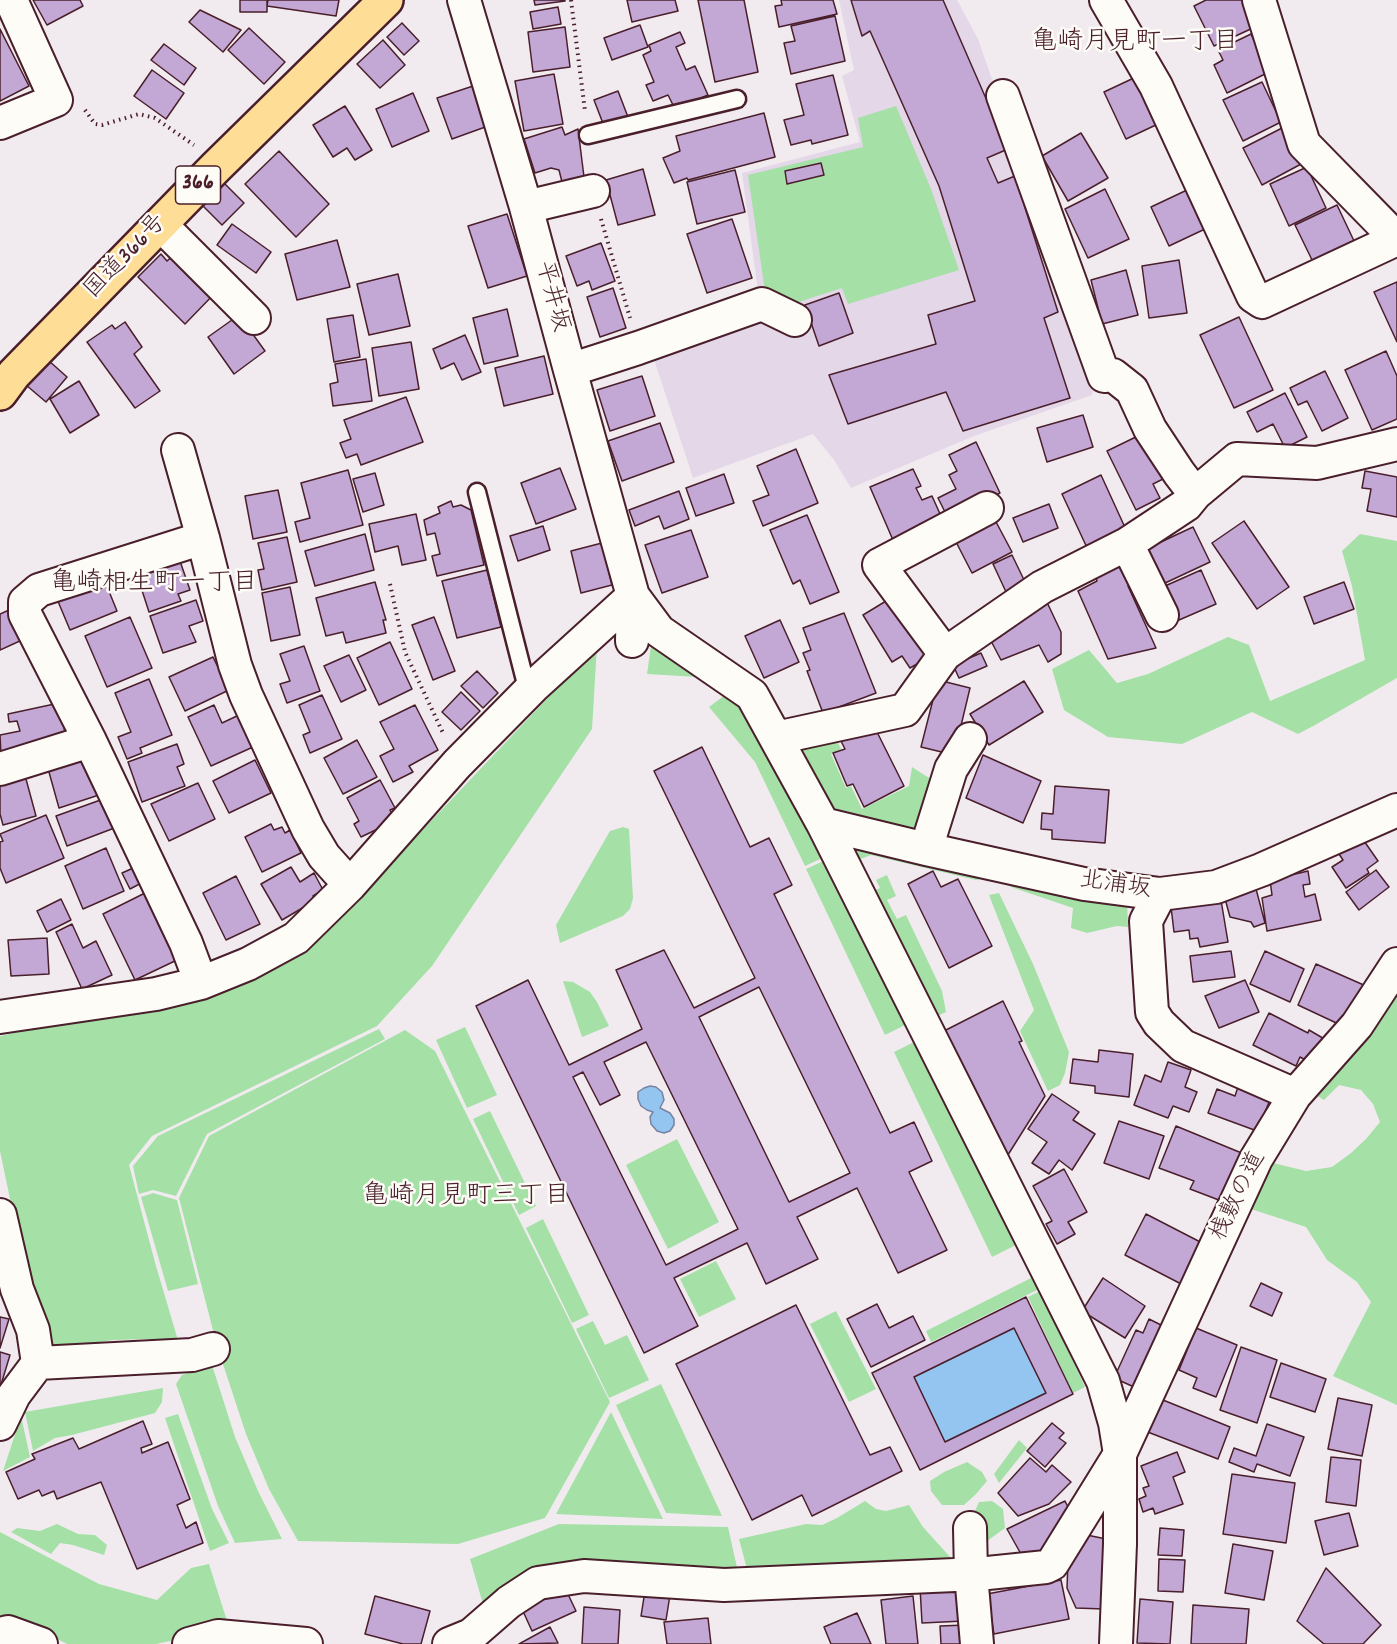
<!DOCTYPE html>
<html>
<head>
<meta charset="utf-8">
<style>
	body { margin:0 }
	canvas { display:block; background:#f1ebf0 }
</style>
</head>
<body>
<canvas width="1397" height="1644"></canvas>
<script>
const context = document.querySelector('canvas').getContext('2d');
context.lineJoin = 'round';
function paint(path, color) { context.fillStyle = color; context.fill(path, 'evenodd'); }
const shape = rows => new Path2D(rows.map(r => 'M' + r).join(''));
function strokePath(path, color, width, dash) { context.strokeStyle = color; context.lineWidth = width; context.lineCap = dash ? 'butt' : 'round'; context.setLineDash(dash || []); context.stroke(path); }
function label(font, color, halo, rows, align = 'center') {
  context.font = font + ' Dekko,"Klee One",sans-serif'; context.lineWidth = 5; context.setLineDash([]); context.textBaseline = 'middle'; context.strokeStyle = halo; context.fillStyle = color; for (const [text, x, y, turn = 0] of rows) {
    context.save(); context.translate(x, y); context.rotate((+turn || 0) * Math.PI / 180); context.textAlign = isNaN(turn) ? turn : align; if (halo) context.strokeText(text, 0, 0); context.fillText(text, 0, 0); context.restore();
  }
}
paint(shape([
	[839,0,957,0,978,39,1015,145,1095,380,1092,395,974,436,851,488,834,460,813,434,693,478,645,332,758,291,742,173,860,142,842,76,854,70]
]), '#e3d7e8');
paint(shape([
	[896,106,931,189,959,270,848,304,842,288,786,306,766,298,748,175,863,147,858,118],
	[1360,534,1397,541,1397,678,1315,725,1298,734,1252,712,1182,744,1108,737,1064,710,1052,669,1089,650,1117,683,1148,674,1228,637,1249,645,1270,701,1365,660,1352,586,1342,551],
	[652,639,698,677,647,674],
	[597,646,592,729,432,966,377,1026,152,1136,129,1165,156,1266,180,1347,148,1339,113,1340,53,1350,32,1304,0,1151,0,1036,217,990,293,955,323,935],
	[729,692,779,750,829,855,805,866,755,762,709,707],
	[833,733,841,749,831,754,846,788,851,786,862,809,909,786,912,767,937,783,923,837,832,812,803,750,807,738],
	[623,827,629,829,633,898,630,909,623,916,560,943,556,925,610,831],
	[846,839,986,878,976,880,871,855,855,861],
	[830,858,909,1023,885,1035,806,869],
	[1004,873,1127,900,1128,927,1117,926,1087,933,1071,928,1073,908,1011,887],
	[887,875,896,896,887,900,897,919,906,915,942,991,946,1012,933,1018,873,891,880,888,876,880],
	[999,893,1033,964,1069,1052,1065,1073,1060,1085,1048,1091,1020,1031,1034,1010,989,895],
	[563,981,573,982,590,992,597,1002,609,1026,582,1037],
	[1397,991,1397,1405,1333,1376,1371,1302,1357,1282,1327,1260,1306,1227,1251,1209,1269,1162,1306,1171,1332,1167,1351,1153,1366,1139,1380,1122,1373,1104,1361,1090,1339,1085,1324,1100,1316,1095,1344,1064,1376,1024],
	[465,1027,497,1095,467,1108,436,1040],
	[379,1029,385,1039,207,1134,176,1196,153,1190,139,1194,133,1166,158,1136],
	[405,1030,435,1051,610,1402,545,1518,458,1544,298,1541,269,1489,246,1434,217,1346,179,1198,209,1136],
	[922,1038,1020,1243,992,1257,894,1052],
	[490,1111,536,1206,519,1215,473,1119],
	[677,1139,719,1222,668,1249,626,1165],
	[153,1193,177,1200,198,1284,168,1291,141,1197],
	[543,1219,589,1315,572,1323,526,1228],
	[716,1261,736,1299,699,1317,680,1279],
	[1033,1277,1039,1289,931,1342,926,1331],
	[1040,1291,1085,1387,1073,1393,1028,1297],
	[836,1311,876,1389,849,1402,810,1324],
	[593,1321,605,1345,627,1335,649,1380,609,1398,576,1329],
	[212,1365,235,1437,258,1491,282,1539,235,1543,218,1506,176,1384,182,1375],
	[661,1384,722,1516,666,1513,616,1405],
	[163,1388,162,1402,155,1413,72,1435,55,1438,33,1451,25,1412],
	[611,1412,663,1519,556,1514],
	[178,1414,212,1509,229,1543,210,1551,165,1418],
	[21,1416,30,1457,3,1471],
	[1019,1440,1027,1448,999,1483,994,1474],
	[967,1462,982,1472,987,1481,976,1494,964,1505,942,1505,931,1491,930,1481,944,1472],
	[865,1501,876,1509,886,1511,909,1505,923,1527,959,1567,748,1573,739,1539,806,1524,822,1525,837,1518],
	[992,1501,1003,1509,1005,1528,983,1544,974,1513,979,1502],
	[57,1524,78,1534,95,1535,107,1545,104,1555,73,1545,60,1543,51,1554,11,1532,17,1528,40,1531],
	[559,1524,728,1527,738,1572,483,1604,470,1559],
	[0,1532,99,1584,157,1600,191,1568,209,1564,227,1621,175,1640,156,1644,67,1644,32,1626,3,1622,0,1615]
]), '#a5e0a7');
const water = shape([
	[650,1086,656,1087,662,1092,664,1100,660,1108,670,1113,674,1119,674,1125,670,1131,664,1133,657,1131,651,1124,650,1117,653,1112,647,1110,641,1106,638,1099,638,1092,644,1088,650,1086],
	[1014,1328,1046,1393,945,1442,914,1377,1014,1328]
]);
paint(water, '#94c5f0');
strokePath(water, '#7683a1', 1.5);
const building = shape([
	[33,0,80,0,83,6,47,25,33,0],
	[240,0,267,0,267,12,240,12,240,0],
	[268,0,339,0,336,16,267,6,268,0],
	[534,0,565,0,565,1,535,5,534,0],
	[627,0,675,0,678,11,632,22,627,0],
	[698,0,744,0,758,72,715,82,698,0],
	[781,0,833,0,837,14,779,27,775,6,782,5,781,0],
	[851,0,943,0,1008,149,987,158,998,183,1015,176,1058,312,1044,318,1070,398,963,431,946,392,848,424,829,375,936,344,928,315,975,301,939,186,870,31,862,36,851,0],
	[1206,0,1243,0,1255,27,1214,46,1194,6,1206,0],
	[558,7,561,24,533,29,530,12,558,7],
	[200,10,241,30,223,52,189,22,200,10],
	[835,16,845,61,791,74,784,43,795,41,791,26,835,16],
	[402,23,419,41,404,55,387,37,402,23],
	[640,25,648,47,612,60,604,38,640,25],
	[565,27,570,67,533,72,528,32,565,27],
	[249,28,285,62,264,84,228,50,249,28],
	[0,29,29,86,0,101,0,29],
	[680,32,685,43,676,47,686,70,695,66,708,95,675,109,668,95,653,101,646,85,654,82,643,55,651,51,649,45,680,32],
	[1251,34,1269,72,1227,93,1214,65,1223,60,1218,50,1251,34],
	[383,40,405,65,380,88,357,64,383,40],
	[164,44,196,68,184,85,151,60,164,44],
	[152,70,184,93,166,119,134,96,152,70],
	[554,74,563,124,524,131,515,81,554,74],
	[833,75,848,135,812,144,811,140,791,145,784,120,804,115,796,84,833,75],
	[1136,77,1158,124,1126,139,1104,92,1136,77],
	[1262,82,1281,122,1243,141,1223,100,1262,82],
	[473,86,488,126,452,139,437,98,473,86],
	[618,91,628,117,604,126,594,100,618,91],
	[413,93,429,131,392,147,376,109,413,93],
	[345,106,372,150,355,160,347,148,333,157,313,125,345,106],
	[764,113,775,157,688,180,687,178,674,183,663,158,680,151,676,136,764,113],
	[562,127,565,135,578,129,584,177,563,186,559,170,551,168,535,173,524,139,562,127],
	[1284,127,1303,163,1262,185,1243,148,1284,127],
	[1081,133,1108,178,1068,201,1042,156,1081,133],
	[279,151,329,204,296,237,245,184,279,151],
	[821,163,824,175,787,184,785,171,821,163],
	[1307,167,1326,208,1289,226,1270,184,1307,167],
	[643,169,655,215,618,225,606,180,643,169],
	[735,170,745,212,697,224,687,182,735,170],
	[224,183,244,203,222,225,202,205,224,183],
	[1105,189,1129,239,1088,258,1065,209,1105,189],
	[1187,190,1205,229,1169,246,1151,207,1187,190],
	[1337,205,1355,243,1314,264,1295,225,1337,205],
	[507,214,527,276,488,288,468,226,507,214],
	[732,219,752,278,707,293,687,234,732,219],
	[232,224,271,252,256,273,217,245,232,224],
	[337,240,350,287,297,300,285,254,337,240],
	[601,243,615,281,592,290,589,281,577,286,566,256,601,243],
	[177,252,216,292,185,324,138,277,161,254,167,261,177,252],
	[1179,260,1187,313,1149,318,1142,266,1179,260],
	[1126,270,1138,315,1102,324,1091,280,1126,270],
	[398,274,410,326,369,335,357,284,398,274],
	[1397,282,1397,342,1374,292,1397,282],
	[613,288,626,328,600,337,587,297,613,288],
	[839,293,853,333,819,346,805,305,839,293],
	[507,309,518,356,484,364,473,318,507,309],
	[239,315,265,351,234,374,208,337,239,315],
	[353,315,360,357,334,362,327,319,353,315],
	[1239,317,1273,390,1234,408,1200,335,1239,317],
	[125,322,142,347,134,354,160,391,135,408,87,342,112,325,115,329,125,322],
	[465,335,481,372,462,380,454,363,441,369,433,349,465,335],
	[411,342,419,389,379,396,372,348,411,342],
	[1386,351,1397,376,1397,419,1372,430,1345,370,1386,351],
	[544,356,553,394,504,406,495,368,544,356],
	[366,359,372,401,333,406,330,384,338,382,335,364,366,359],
	[48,360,67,377,46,402,26,385,48,360],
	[1325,371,1348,418,1322,431,1307,401,1298,405,1290,388,1325,371],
	[642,376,655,416,610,431,597,390,642,376],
	[79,381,99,415,70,433,50,399,79,381],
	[1285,393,1307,437,1285,448,1273,424,1257,432,1247,412,1285,393],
	[406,397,423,442,361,465,357,454,346,458,340,443,351,439,344,420,406,397],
	[1083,415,1093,447,1047,462,1037,428,1083,415],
	[660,423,674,462,622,481,608,441,660,423],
	[1144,433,1167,477,1153,484,1160,498,1136,510,1107,451,1144,433],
	[976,442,1000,493,948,518,938,498,956,489,949,475,957,471,949,455,976,442],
	[796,449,818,503,763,526,753,501,769,495,757,466,796,449],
	[560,468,576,509,536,524,521,483,560,468],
	[913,469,921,486,916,488,922,500,932,496,945,525,896,547,870,487,913,469],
	[348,470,363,525,300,542,295,522,310,518,301,483,348,470],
	[1365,471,1397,477,1397,517,1367,511,1371,489,1362,488,1365,471],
	[375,473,384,505,363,512,353,479,375,473],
	[724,474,734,503,696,516,686,488,724,474],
	[1101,475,1128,534,1089,552,1062,494,1101,475],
	[278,490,287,532,253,539,245,496,278,490],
	[679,491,689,519,664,529,659,516,635,526,629,510,679,491],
	[451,501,453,507,461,505,471,510,484,565,437,576,432,556,440,554,435,533,427,535,424,520,440,513,438,507,451,501],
	[1049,504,1058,528,1023,542,1013,518,1049,504],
	[416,514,426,560,402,565,398,546,375,552,369,524,416,514],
	[807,515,839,592,810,604,800,580,793,584,770,530,807,515],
	[995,520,1012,552,972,573,955,540,995,520],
	[1244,521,1289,587,1257,609,1212,543,1244,521],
	[543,526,550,550,518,561,510,536,543,526],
	[1193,527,1210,562,1163,584,1146,549,1193,527],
	[691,530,708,577,662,593,645,545,691,530],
	[365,534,374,570,315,586,305,551,365,534],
	[287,537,297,582,262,590,258,570,264,569,258,543,287,537],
	[602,543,612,585,581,593,571,551,602,543],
	[1012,555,1026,584,1007,594,993,564,1012,555],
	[1120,558,1133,584,1128,586,1156,648,1108,659,1078,591,1097,581,1093,569,1120,558],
	[180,561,190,590,178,594,181,601,149,612,137,575,180,561],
	[487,570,501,627,457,638,442,581,487,570],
	[1201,570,1216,604,1179,620,1165,586,1201,570],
	[104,579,117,611,70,630,57,599,104,579],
	[375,582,386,620,383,620,386,633,346,643,343,632,326,636,316,598,375,582],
	[1344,582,1354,609,1314,624,1304,597,1344,582],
	[290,587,300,635,271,641,262,593,290,587],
	[896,595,933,655,910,668,902,656,892,662,863,615,896,595],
	[1045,598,1061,632,1061,654,1048,662,1039,645,1001,660,991,641,1001,636,995,625,1045,598],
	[196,600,203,621,189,626,196,642,163,653,150,616,196,600],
	[9,610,22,640,0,650,0,614,9,610],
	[844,613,876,693,823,713,807,671,810,670,803,653,811,650,803,628,844,613],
	[130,617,152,668,107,687,85,636,130,617],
	[434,617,455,671,433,680,412,625,434,617],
	[780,620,799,662,764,678,745,636,780,620],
	[390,642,412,689,379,705,357,658,390,642],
	[304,646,320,691,287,703,280,684,290,681,280,654,304,646],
	[981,653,987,666,959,678,953,665,981,653],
	[349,655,366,690,341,702,324,666,349,655],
	[213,657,229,690,185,711,169,677,213,657],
	[477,671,498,693,483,708,461,686,477,671],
	[149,679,172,735,140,748,142,753,127,759,118,737,131,732,115,693,149,679],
	[938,680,970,688,954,755,921,747,938,680],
	[1024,681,1043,712,989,745,970,714,1024,681],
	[461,692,480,711,461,730,442,712,461,692],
	[322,695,342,739,310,753,303,735,310,732,299,705,322,695],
	[59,703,67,742,1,756,0,735,20,731,17,721,9,722,8,714,59,703],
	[214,705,222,723,239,715,253,747,211,766,188,717,214,705],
	[415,705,438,750,409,766,413,772,393,782,380,756,394,749,380,722,415,705],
	[873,724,904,786,864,807,853,784,847,786,833,753,845,749,836,731,873,724],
	[357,740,377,777,343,794,324,758,357,740],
	[177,744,184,764,177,767,185,786,142,802,128,762,177,744],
	[702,747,750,847,769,838,792,885,774,894,890,1133,914,1122,932,1161,909,1172,947,1250,898,1273,857,1188,797,1217,818,1259,766,1284,747,1243,674,1278,698,1326,644,1353,476,1006,528,980,569,1065,642,1029,616,970,664,950,694,1008,755,978,654,771,702,747],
	[759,987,850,1173,789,1202,699,1017,759,987],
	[646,1042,738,1229,666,1265,573,1077,583,1072,600,1105,620,1095,604,1062,646,1042],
	[86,753,99,795,59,808,47,765,86,753],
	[983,755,1041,781,1023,823,966,798,983,755],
	[255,760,271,793,229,813,213,781,255,760],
	[23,768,36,816,3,825,0,814,0,774,23,768],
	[380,780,395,808,390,810,393,816,384,821,386,825,361,837,354,824,359,821,347,798,380,780],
	[198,783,215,819,169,841,151,804,198,783],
	[1055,786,1109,790,1105,843,1052,839,1052,830,1041,829,1042,813,1053,814,1055,786],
	[106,798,117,827,67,846,56,816,106,798],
	[46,815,64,858,6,883,0,868,0,842,3,841,0,834,46,815],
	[271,824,274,830,282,827,285,833,290,830,301,853,262,872,245,837,271,824],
	[1362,838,1378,861,1367,869,1369,873,1346,888,1332,867,1343,860,1339,854,1362,838],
	[106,848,124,891,83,909,65,866,106,848],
	[140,865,147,880,130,889,122,873,140,865],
	[291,867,300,882,314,873,323,890,313,896,316,900,282,920,261,884,291,867],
	[1376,870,1389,887,1359,910,1346,892,1376,870],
	[933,871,941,887,958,879,992,946,949,968,908,884,933,871],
	[1308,871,1310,884,1303,885,1305,897,1315,894,1321,920,1267,931,1262,898,1272,895,1270,880,1308,871],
	[236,876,260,924,226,940,203,893,236,876],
	[1255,885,1265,923,1254,927,1251,922,1230,917,1224,895,1255,885],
	[147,892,179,959,135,980,103,914,147,892],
	[61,899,71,920,47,932,37,911,61,899],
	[1221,900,1228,942,1200,947,1198,938,1190,939,1189,930,1174,932,1171,907,1221,900],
	[72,924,83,948,96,941,112,975,82,989,56,932,72,924],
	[47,938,49,974,11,976,8,940,47,938],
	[1231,951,1235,977,1193,982,1190,956,1231,951],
	[1265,951,1304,969,1290,1002,1250,984,1265,951],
	[1316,964,1366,986,1347,1028,1298,1005,1316,964],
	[1245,980,1259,1012,1219,1028,1205,996,1245,980],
	[1003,1001,1022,1041,1019,1042,1045,1096,1006,1158,944,1031,1003,1001],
	[1269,1013,1308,1033,1309,1030,1333,1044,1316,1066,1300,1057,1296,1066,1253,1045,1269,1013],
	[1099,1050,1133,1054,1129,1097,1095,1093,1095,1086,1070,1083,1073,1059,1098,1062,1099,1050],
	[1168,1062,1191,1070,1185,1087,1197,1092,1189,1112,1173,1106,1168,1118,1134,1105,1145,1075,1161,1082,1168,1062],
	[1238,1087,1270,1100,1257,1131,1208,1113,1217,1089,1235,1096,1238,1087],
	[1052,1094,1079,1112,1073,1120,1095,1134,1072,1170,1059,1160,1049,1174,1032,1163,1047,1142,1028,1129,1052,1094],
	[1119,1121,1164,1136,1149,1179,1104,1163,1119,1121],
	[1176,1126,1244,1154,1224,1202,1190,1189,1194,1181,1159,1168,1176,1126],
	[1064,1169,1087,1212,1068,1222,1075,1234,1057,1244,1046,1224,1052,1221,1033,1186,1064,1169],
	[1146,1214,1210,1247,1189,1288,1125,1255,1146,1214],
	[1103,1278,1145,1306,1125,1338,1082,1311,1103,1278],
	[1261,1283,1282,1293,1272,1316,1250,1306,1261,1283],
	[1026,1297,1073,1394,920,1470,872,1373,1026,1297],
	[1014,1328,1046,1393,945,1442,914,1377,1014,1328],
	[877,1304,889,1328,913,1316,925,1340,871,1367,847,1319,877,1304],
	[796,1305,870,1455,890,1447,902,1471,812,1516,802,1495,752,1520,676,1364,796,1305],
	[0,1317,9,1319,0,1348,0,1317],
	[1149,1319,1171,1330,1143,1391,1114,1378,1136,1330,1143,1333,1149,1319],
	[1196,1328,1237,1345,1216,1397,1193,1388,1197,1378,1179,1370,1196,1328],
	[1241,1347,1277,1360,1257,1423,1220,1410,1241,1347],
	[0,1352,10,1355,0,1388,0,1352],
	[1281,1363,1326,1379,1315,1412,1270,1397,1281,1363],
	[1158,1398,1230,1427,1218,1459,1145,1431,1158,1398],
	[1338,1398,1372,1405,1362,1456,1328,1449,1338,1398],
	[143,1421,152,1444,141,1448,142,1453,168,1442,190,1499,177,1505,186,1528,196,1522,203,1543,137,1569,101,1482,57,1499,54,1491,42,1496,39,1490,18,1499,6,1472,35,1459,32,1454,73,1438,79,1449,143,1421],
	[1052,1423,1064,1433,1059,1438,1066,1443,1045,1467,1027,1451,1052,1423],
	[1267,1424,1304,1437,1290,1476,1257,1464,1254,1472,1229,1462,1234,1448,1256,1456,1267,1424],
	[1177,1452,1185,1472,1173,1477,1183,1504,1155,1514,1153,1508,1143,1512,1139,1499,1146,1496,1143,1488,1149,1486,1141,1466,1177,1452],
	[1331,1457,1361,1460,1356,1506,1326,1502,1331,1457],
	[1030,1458,1046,1472,1052,1465,1071,1482,1049,1504,1018,1516,998,1493,1030,1458],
	[1232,1474,1295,1483,1286,1543,1223,1534,1232,1474],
	[1065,1501,1074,1519,1050,1552,1026,1563,1007,1529,1065,1501],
	[1349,1513,1358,1546,1324,1555,1315,1521,1349,1513],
	[1160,1528,1184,1530,1182,1556,1158,1555,1160,1528],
	[1082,1534,1111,1540,1104,1609,1076,1608,1067,1588,1068,1560,1082,1534],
	[1233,1544,1273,1551,1264,1600,1225,1593,1233,1544],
	[1159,1559,1185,1560,1183,1592,1158,1591,1159,1559],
	[1326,1568,1381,1625,1363,1644,1324,1644,1297,1621,1326,1568],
	[1061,1580,1069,1619,994,1634,987,1594,1061,1580],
	[962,1585,964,1621,922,1623,920,1587,962,1585],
	[566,1590,576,1611,532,1631,522,1609,566,1590],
	[645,1591,670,1595,666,1620,641,1616,645,1591],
	[375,1596,430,1611,421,1644,403,1644,365,1634,375,1596],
	[913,1596,918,1644,886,1644,881,1600,913,1596],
	[1140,1599,1173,1602,1170,1644,1137,1643,1140,1599],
	[1193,1605,1249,1609,1246,1644,1191,1644,1193,1605],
	[584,1607,620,1610,618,1644,582,1644,584,1607],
	[857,1613,871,1644,831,1644,824,1627,857,1613],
	[708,1618,711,1644,667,1644,664,1622,708,1618],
	[966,1625,967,1644,941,1644,940,1626,966,1625],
	[550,1627,558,1643,519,1644,550,1627]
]);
paint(building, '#c3a8d5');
strokePath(building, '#4a1f2b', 1.5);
const service = shape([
	[588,135,737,99],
	[477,492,528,692]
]);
const minor = shape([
	[464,0,526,207,570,370,633,596,659,631,752,695,823,824,1103,1381,1115,1423,1120,1454,1120,1544,1116,1644],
	[1106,0,1156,86,1253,296,1262,302,1397,239],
	[1259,0,1304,144,1397,239],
	[1003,96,1104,376,1113,375,1132,390,1150,429,1179,473,1195,494],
	[0,123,56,100,11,0],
	[526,207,593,191],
	[160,224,254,318],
	[570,370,638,348,762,304,795,320],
	[178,450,203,538,39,590,25,602,25,614,90,741,186,943,201,983],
	[203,538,235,665,246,695,308,829,324,856,350,885],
	[1127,544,1162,615],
	[945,654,879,565,987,508],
	[776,738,905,710,945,654,1042,587,1127,544,1186,505,1195,494,1237,459,1317,463,1397,444],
	[0,769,90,741],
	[823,824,926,849,1084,884,1160,894,1216,887,1261,870,1397,810],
	[926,849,951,769,970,739],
	[1160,894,1146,921,1152,1012,1159,1023,1183,1046,1295,1095],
	[0,1017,156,994,201,983,248,964,296,938,350,885,457,764,533,687,633,596,632,641],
	[0,1215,17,1289,33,1330,38,1363,14,1395,0,1424],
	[38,1363,192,1355,213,1349],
	[970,1528,971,1574,977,1644],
	[0,1634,8,1632,41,1644],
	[189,1644,218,1636,306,1644],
	[449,1644,471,1635,509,1602,538,1583,584,1576,724,1585,978,1574,1046,1567,1052,1564,1120,1454,1256,1159,1295,1095,1357,1025,1397,964]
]);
const trunk = shape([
	[0,393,14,374,215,168,386,0]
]);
strokePath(service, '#4a1f2b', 21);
strokePath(minor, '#4a1f2b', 36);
strokePath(trunk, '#4a1f2b', 38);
strokePath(shape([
	[571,0,585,111],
	[85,110,95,124,102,125,139,114,155,118,194,145],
	[601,219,630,318],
	[390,584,405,652,443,733]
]), '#4a1f2b', 4, [1.5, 4.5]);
strokePath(service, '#fdfcf7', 16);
strokePath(minor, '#fdfcf7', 32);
strokePath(trunk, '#fedd96', 33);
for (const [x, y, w] of [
	[198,185,45]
]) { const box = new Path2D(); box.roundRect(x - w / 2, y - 19, w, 38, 4.5); context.fillStyle = '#fdfcf7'; context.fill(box); strokePath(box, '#4a1f2b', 1.5); }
label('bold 22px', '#4a1f2b', null, [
	["366",198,185]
]);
label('24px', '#4a1f2b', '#fdfcf7', [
	["国道366号",127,258,-46],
	["平井坂",550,297,75],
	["北浦坂",1115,887,8],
	["桟敷の道",1240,1197,-64]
]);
label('26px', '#4a1f2b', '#fdfcf7', [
	["亀崎月見町一丁目",1135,44],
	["亀崎相生町一丁目",154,585],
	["亀崎月見町三丁目",466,1198]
]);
</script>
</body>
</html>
